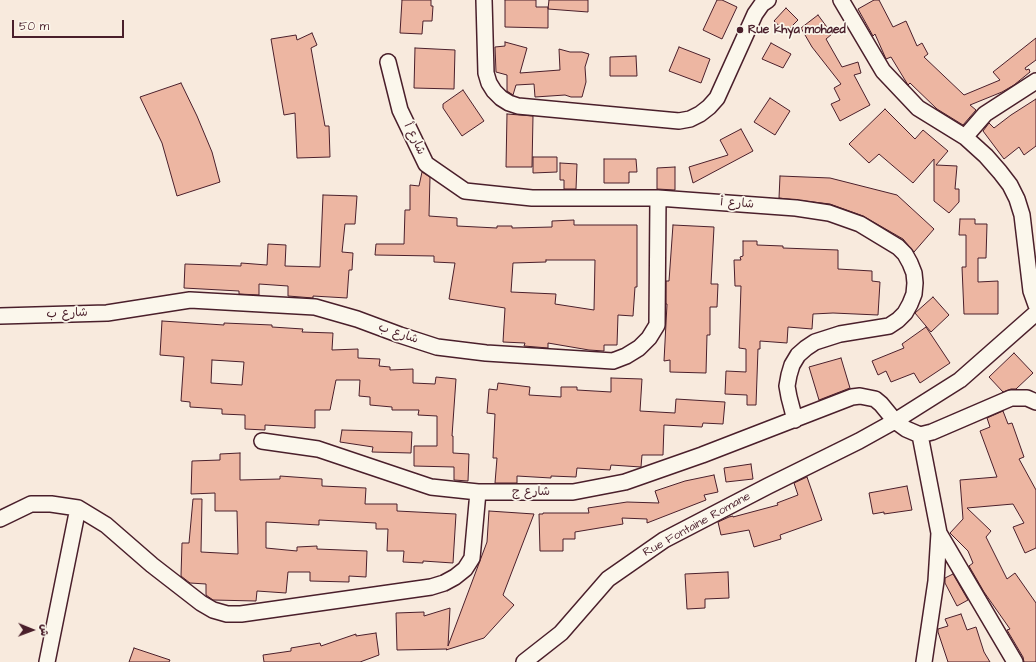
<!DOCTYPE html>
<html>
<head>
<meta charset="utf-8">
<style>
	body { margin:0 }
	#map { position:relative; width:1036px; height:662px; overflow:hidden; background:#f8eadd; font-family:"Architects Daughter","Playpen Sans Arabic",sans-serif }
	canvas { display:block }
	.north { position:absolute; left:12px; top:610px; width:40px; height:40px; -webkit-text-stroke:3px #fbf7ec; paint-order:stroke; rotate:91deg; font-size:11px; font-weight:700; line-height:16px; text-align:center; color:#4a1f2b }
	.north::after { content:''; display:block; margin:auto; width:14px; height:18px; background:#4a1f2b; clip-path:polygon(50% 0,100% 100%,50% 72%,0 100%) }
	.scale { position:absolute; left:12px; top:20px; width:112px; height:18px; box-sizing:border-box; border:2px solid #4a1f2b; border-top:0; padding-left:5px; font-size:12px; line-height:14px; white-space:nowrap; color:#4a1f2b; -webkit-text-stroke:3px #fbf7ec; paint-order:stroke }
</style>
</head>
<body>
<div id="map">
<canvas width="1036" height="662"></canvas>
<div class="north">ش</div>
<div class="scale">50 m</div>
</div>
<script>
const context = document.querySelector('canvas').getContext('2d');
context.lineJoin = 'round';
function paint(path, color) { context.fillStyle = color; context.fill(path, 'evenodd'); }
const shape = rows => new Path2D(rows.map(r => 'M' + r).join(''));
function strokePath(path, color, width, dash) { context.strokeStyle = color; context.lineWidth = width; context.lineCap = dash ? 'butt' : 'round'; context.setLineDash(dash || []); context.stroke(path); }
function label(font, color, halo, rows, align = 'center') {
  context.font = font + ' "Architects Daughter","Playpen Sans Arabic",sans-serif'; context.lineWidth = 3.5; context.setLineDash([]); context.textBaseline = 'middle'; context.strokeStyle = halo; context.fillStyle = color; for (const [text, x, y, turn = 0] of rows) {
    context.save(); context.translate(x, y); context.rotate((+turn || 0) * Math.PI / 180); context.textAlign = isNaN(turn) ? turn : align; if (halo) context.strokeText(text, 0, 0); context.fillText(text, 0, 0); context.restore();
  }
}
const building = shape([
	[402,0,431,0,431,6,433,6,432,21,423,21,422,34,400,33,402,0],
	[505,0,536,0,536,7,548,7,548,28,505,27,505,0],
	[549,0,588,0,588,12,548,9,549,0],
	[717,0,722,0,737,7,722,39,703,30,717,0],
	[874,0,879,0,893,27,906,21,917,46,922,43,928,54,924,57,964,95,1000,80,993,72,1036,38,1036,60,1025,68,1026,70,1029,69,1030,72,1014,85,1002,92,970,105,976,110,963,125,937,109,910,83,908,85,891,57,886,59,875,34,873,36,858,9,874,0],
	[786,8,798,20,786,32,774,21,786,8],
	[818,15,832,34,826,39,842,67,858,62,861,73,854,75,870,105,840,121,831,104,840,100,834,88,841,84,812,47,801,28,818,15],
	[312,33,317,45,311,48,325,126,329,126,330,157,297,158,295,113,284,115,271,39,296,35,297,40,312,33],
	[505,42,527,48,520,73,560,70,559,49,570,52,582,52,589,54,585,67,586,82,582,97,571,97,565,95,535,97,534,84,516,85,513,95,507,91,507,75,496,72,495,47,505,46,505,42],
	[771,43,791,54,783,68,762,59,771,43],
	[679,47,710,59,701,83,669,71,679,47],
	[415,48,455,50,454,89,414,88,415,48],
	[636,56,637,76,610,76,610,57,636,56],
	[181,83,197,116,212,152,220,182,177,196,162,143,140,97,181,83],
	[463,90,484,121,462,136,443,108,443,104,463,90],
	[770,98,790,111,775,135,754,122,770,98],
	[1036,99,1036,146,1024,155,1019,147,1004,159,983,131,989,123,994,128,1011,115,1036,99],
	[885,109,915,139,923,130,948,151,936,165,957,166,955,189,959,189,959,202,949,213,934,201,934,159,913,183,879,154,869,163,849,144,885,109],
	[507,114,533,116,532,167,506,167,507,114],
	[741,129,753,151,693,183,689,167,728,155,720,140,741,129],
	[533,157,557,157,557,172,533,173,533,157],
	[604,159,636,159,637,172,629,172,629,183,604,183,604,159],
	[560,163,577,164,576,189,564,189,564,180,560,180,560,163],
	[675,167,675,190,657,189,657,168,675,167],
	[422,172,430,177,429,216,457,218,457,226,497,228,497,226,512,226,512,228,552,227,552,221,574,220,574,225,637,225,637,287,635,287,633,316,618,315,617,345,604,345,604,351,589,350,548,343,548,348,524,346,525,343,503,342,505,308,449,299,455,263,434,262,434,256,375,255,376,244,404,244,405,210,410,210,410,185,419,186,422,172],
	[546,260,595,260,594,310,555,304,556,294,511,292,513,263,546,262,546,260],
	[780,176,830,178,897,195,934,229,914,252,903,239,863,216,830,204,779,198,780,176],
	[323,195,357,196,355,224,345,224,342,252,353,253,352,270,349,270,347,298,313,296,313,298,288,296,288,286,259,284,259,295,239,294,239,291,184,288,185,264,241,266,241,263,267,265,268,244,286,245,285,266,320,267,323,195],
	[960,219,975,219,975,224,987,224,986,258,978,258,978,282,998,281,998,314,964,314,962,267,966,267,966,235,959,235,960,219],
	[673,225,714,227,711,284,718,284,717,307,710,307,710,335,707,335,706,373,670,372,670,360,664,361,667,304,666,304,666,281,669,281,673,225],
	[743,241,757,241,757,245,783,246,783,248,838,250,838,269,872,271,872,281,880,282,878,315,833,313,813,314,812,329,788,327,787,343,760,341,760,349,758,349,756,405,747,405,747,395,725,394,726,371,746,372,746,349,739,348,741,286,735,286,734,260,741,260,740,257,743,256,743,241],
	[933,297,949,315,931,332,915,313,933,297],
	[162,321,224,325,224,323,272,325,272,327,303,329,302,332,333,333,332,350,358,349,358,358,380,359,379,366,390,367,390,370,413,369,413,383,435,384,436,377,456,379,452,436,453,436,453,453,469,454,468,481,454,480,454,467,414,466,414,446,437,446,437,416,418,415,419,410,392,410,392,407,370,405,370,397,359,396,360,380,336,380,330,410,315,410,315,428,265,425,265,430,245,429,245,415,222,414,222,409,190,407,190,402,181,401,184,357,160,355,162,321],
	[212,360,244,362,242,385,211,383,212,360],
	[926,327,950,363,920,383,914,373,891,382,886,371,878,375,872,361,904,348,902,344,926,327],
	[1014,353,1033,373,1016,389,1011,389,1003,392,989,377,1014,353],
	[841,358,850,388,819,400,809,367,841,358],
	[611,378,642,379,640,411,675,413,676,399,725,402,723,424,703,423,702,427,664,425,663,455,642,455,641,467,611,465,610,470,577,468,576,477,551,476,551,478,517,476,517,483,495,483,497,458,493,458,495,414,487,413,489,389,497,390,498,383,530,387,529,395,561,397,561,387,577,387,577,390,611,392,611,378],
	[1003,411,1008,424,1012,423,1024,457,1019,459,1036,490,1036,548,1025,553,1013,527,1024,523,1013,504,967,508,991,531,986,537,1007,579,1015,573,1036,603,1036,662,1024,662,1023,657,1007,630,1010,629,984,592,969,566,973,563,968,551,950,533,963,519,960,480,997,477,980,431,990,427,987,418,1003,411],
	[342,430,412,432,411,453,372,452,373,447,340,442,342,430],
	[240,453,240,480,280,479,280,476,322,479,322,486,366,488,365,504,397,504,397,511,456,514,453,563,423,561,423,563,403,562,404,551,387,551,388,529,376,529,376,523,319,520,319,525,266,522,266,548,297,551,297,547,317,546,317,549,367,551,366,577,349,576,349,582,310,581,310,572,288,572,286,593,257,591,256,601,213,600,206,595,206,584,190,583,181,576,182,543,189,543,193,499,202,499,201,552,238,554,237,511,215,511,215,493,191,494,192,461,220,460,220,454,240,453],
	[751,464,753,479,726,482,724,468,751,464],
	[714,475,718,492,704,495,706,500,647,523,647,519,622,518,623,524,575,532,575,539,563,539,563,551,540,551,539,514,543,514,543,513,589,513,588,508,627,502,659,503,655,491,685,481,714,475],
	[807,477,822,520,780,535,781,539,754,547,749,530,721,535,718,522,729,517,733,516,733,517,778,505,777,503,798,495,794,483,807,477],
	[907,486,912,510,884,514,884,512,873,514,869,493,907,486],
	[489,511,534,514,503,595,514,605,484,638,446,650,447,649,397,650,396,613,424,612,424,616,450,608,448,646,487,542,489,511],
	[728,572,729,598,705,599,705,608,687,609,685,574,728,572],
	[953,574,968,600,957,606,945,583,945,578,953,574],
	[961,614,967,630,976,627,984,652,990,662,948,662,938,632,938,629,948,626,945,619,961,614],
	[376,633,379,655,360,662,264,662,263,655,291,651,291,648,320,643,321,646,356,634,356,636,376,633],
	[134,648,170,660,169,662,129,662,134,648]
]);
paint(building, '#edb6a2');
strokePath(building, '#4a1f2b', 1);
const street = shape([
	[484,0,486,73,489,83,494,91,501,98,509,103,518,106,679,121,690,119,700,114,709,107,717,98,755,14,762,4,768,0],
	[841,0,883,71,918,108,965,137,986,156,1000,172,1010,185,1017,199,1022,215,1031,291,1036,305],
	[388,62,400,110,426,164,465,191,532,198,658,198,796,208,829,213,860,224,898,247,905,254,910,263,914,273,915,283,914,294,910,304,905,313,898,320,889,326,840,334,815,342,806,348,798,355,792,365,789,375,787,386,789,397,795,420],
	[965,137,985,114,1036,81],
	[0,316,107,313,190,300,315,307,357,319,400,335,437,347,486,353,613,361,626,356,639,348,649,338,657,325,658,198],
	[920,435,939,533,936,581,924,662],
	[262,441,318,449,431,487,478,492,573,492,625,482,702,455,852,397,860,396,875,399,881,404,895,421,906,429,920,435,932,432,1011,398,1027,398,1036,402],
	[0,519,31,504,51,504,78,508,106,525,152,565,201,603,213,610,227,614,241,614,431,587,444,583,455,577,465,569,472,558,478,492],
	[939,533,1015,662],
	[47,662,78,508],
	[524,662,561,633,608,579,664,540,768,486,859,441,895,421,960,380,1036,313]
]);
strokePath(street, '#4a1f2b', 18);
strokePath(street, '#fbf7ec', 15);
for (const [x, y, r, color] of [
	[740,30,4,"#4a1f2b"]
]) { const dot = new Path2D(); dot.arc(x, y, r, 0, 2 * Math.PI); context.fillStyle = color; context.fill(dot); strokePath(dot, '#fbf7ec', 1.5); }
label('bold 12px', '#4a1f2b', '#fbf7ec', [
	["Rue khya mohaed",748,30]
], 'left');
label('12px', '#4a1f2b', '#fbf7ec', [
	["شارع أ",414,139,64],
	["شارع أ",737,204,4],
	["شارع ب",67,314,-2],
	["شارع ب",398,334,19],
	["شارع ج",531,492],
	["Rue Fontaine Romane",697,525,-29]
]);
</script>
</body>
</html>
